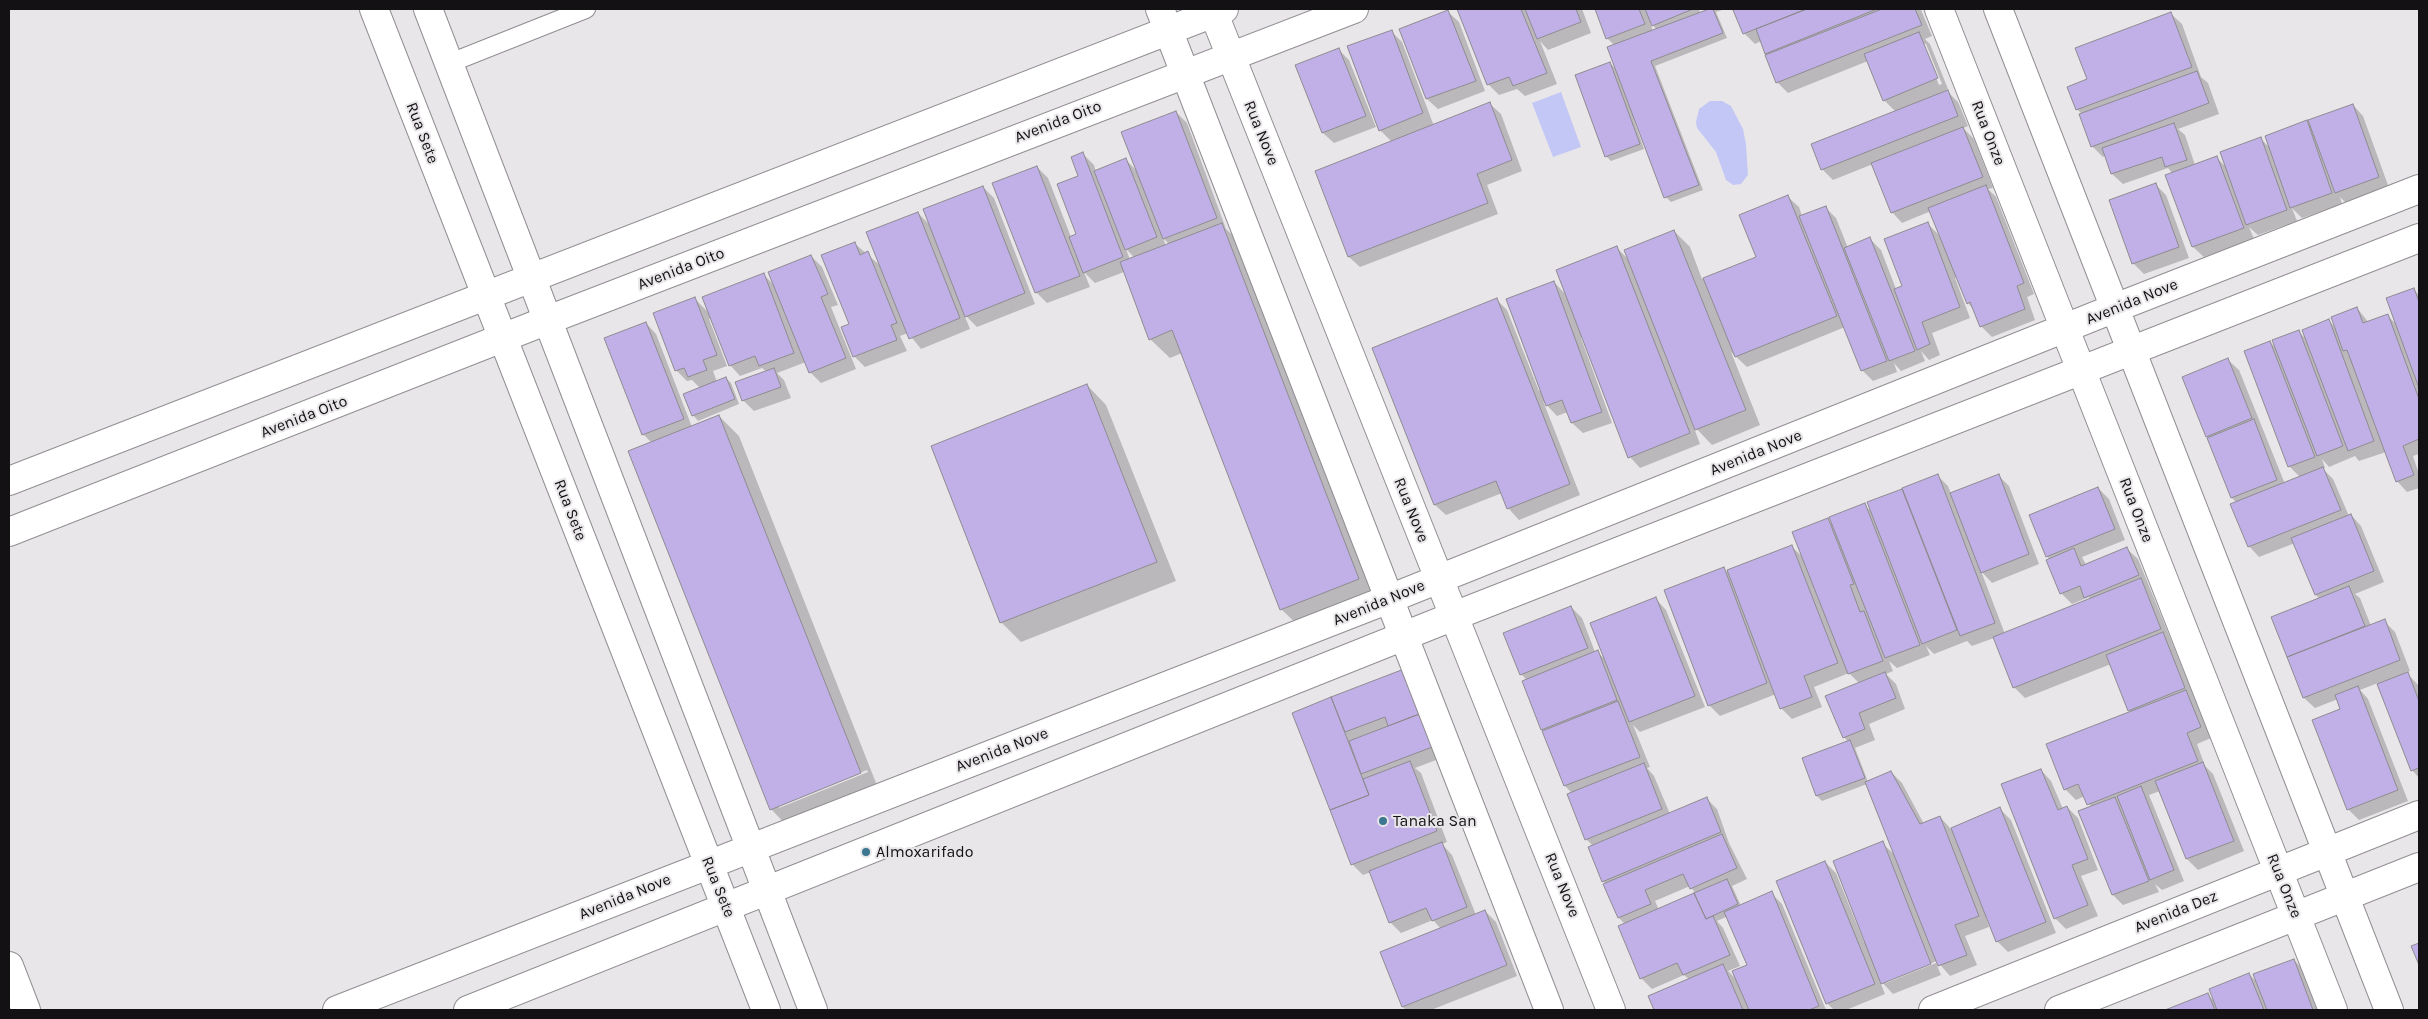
<!DOCTYPE html>
<html>
<head>
<meta charset="utf-8">
<style>
	body { margin:0 }
	#map { position:relative; width:2428px; height:1019px; overflow:hidden; background:#e9e6ea; font-family:Karla,sans-serif }
	canvas { display:block }
	.frame { position:absolute; inset:0; border:10px solid #131113; pointer-events:none }
</style>
</head>
<body>
<div id="map">
<canvas width="2428" height="1019"></canvas>
<div class="frame"></div>
</div>
<script>
const context = document.querySelector('canvas').getContext('2d');
context.lineJoin = 'round';
function paint(path, color) { context.fillStyle = color; context.fill(path, 'evenodd'); }
const shape = rows => new Path2D(rows.map(r => 'M' + r).join(''));
function strokePath(path, color, width, dash) { context.strokeStyle = color; context.lineWidth = width; context.lineCap = dash ? 'butt' : 'round'; context.setLineDash(dash || []); context.stroke(path); }
function label(font, color, halo, rows, align = 'center') {
  context.font = font + ' Karla,sans-serif'; context.lineWidth = 4; context.setLineDash([]); context.textBaseline = 'middle'; context.strokeStyle = halo; context.fillStyle = color; for (const [text, x, y, turn = 0] of rows) {
    context.save(); context.translate(x, y); context.rotate((+turn || 0) * Math.PI / 180); context.textAlign = isNaN(turn) ? turn : align; if (halo) context.strokeText(text, 0, 0); context.fillText(text, 0, 0); context.restore();
  }
}
paint(shape([
	[1561,92,1581,147,1553,157,1532,103],
	[1710,101,1722,101,1731,106,1743,129,1746,144,1748,175,1741,184,1733,185,1726,180,1716,152,1697,128,1696,122,1699,109]
]), '#c3c7f5');
paint(shape([
	[1459,9,1582,9,1591,33,1548,50,1540,41,1557,84,1525,96,1517,89,1499,95,1488,84],
	[1596,9,1699,9,1700,13,1708,10,1707,9,1725,9,1716,12,1727,38,1655,66,1703,190,1671,202,1666,197,1636,119,1634,120,1644,149,1611,161,1606,156,1610,63,1618,71,1615,46,1607,38],
	[1650,22,1657,30,1653,31],
	[1740,9,1921,10,1932,36,1925,39,1930,44,1948,89,1946,90,1958,102,1968,126,1963,128,1974,139,1993,188,1988,189,1996,197,2034,294,2027,297,2035,320,1992,337,1981,326,1975,311,1968,303,1957,277,1955,278,1970,318,1932,333,1940,355,1929,360,1921,351,1925,361,1901,371,1894,363,1897,372,1873,381,1862,370,1845,327,1747,367,1731,352,1760,425,1712,445,1693,425,1700,444,1640,468,1630,457,1583,337,1581,338,1612,423,1583,433,1572,423,1568,412,1557,416,1543,401,1580,495,1519,520,1509,509,1502,493,1446,515,1435,505,1373,349,1496,299,1507,310,1539,391,1541,390,1554,282,1567,296,1617,248,1629,260,1674,231,1690,247,1702,279,1757,257,1788,197,1799,207,1802,216,1825,207,1836,218,1848,248,1870,239,1881,250,1896,289,1903,286,1927,223,1942,238,1931,211,1902,223,1892,212,1873,164,1833,180,1822,169,1896,112,1884,100,1868,61,1788,93,1777,82,1761,41,1755,44,1744,33,1735,11],
	[1923,44,1926,44,1942,84,1939,85],
	[1448,12,1459,22,1485,91,1438,109,1427,99,1401,30],
	[2171,14,2182,24,2201,77,2208,83,2219,114,2178,129,2185,135,2195,165,2216,157,2227,168,2261,139,2271,149,2306,122,2312,127,2353,105,2363,116,2389,188,2346,203,2340,197,2342,204,2302,218,2292,208,2297,221,2258,235,2249,227,2254,239,2204,257,2193,247,2173,174,2168,168,2123,184,2112,174,2106,155,2103,157,2092,146,2082,114,2077,109,2089,80],
	[1391,31,1402,42,1434,126,1490,104,1501,114,1522,171,1487,185,1498,214,1360,267,1349,257,1316,172,1392,142,1380,130],
	[1338,49,1349,60,1376,127,1334,143,1323,133],
	[1176,112,1187,123,1226,229,1242,244,1378,599,1301,628,1281,609,1182,353,1170,358,1150,339,1124,272,1095,283,1084,272,1090,287,1047,303,1036,292,994,184,1037,167,1048,178,1071,237,1078,235,1079,176,1083,154,1094,165,1096,172,1126,160,1138,172],
	[1163,238,1170,245,1166,246],
	[1126,249,1135,258,1130,260],
	[2156,185,2166,195,2189,258,2144,274,2133,263],
	[983,187,994,198,1035,304,977,327,964,314,970,329,921,349,908,333,900,336,907,351,865,367,854,356,843,328,851,325,854,243,882,267,918,213,931,226],
	[811,256,822,267,838,305,831,307,856,369,821,383,810,372,806,362,777,373,784,380,791,398,754,411,743,400,767,372,762,368,740,376,730,365,711,318,709,319,727,366,713,371,717,382,726,378,731,383,739,404,698,421,693,415,700,388,692,380,687,381,677,371,655,313,694,298,709,313,764,275,775,286],
	[2414,290,2419,295,2419,454,2413,456,2419,474,2419,488,2407,492,2397,481,2386,452,2359,461,2355,456,2329,467,2322,459,2325,468,2323,469,2333,479,2349,516,2351,515,2361,526,2384,582,2355,594,2360,598,2371,626,2384,621,2395,632,2410,671,2406,672,2419,686,2419,778,2412,770,2378,683,2360,690,2368,699,2408,801,2359,820,2348,809,2342,710,2338,699,2315,708,2304,698,2272,618,2320,599,2316,595,2295,543,2259,557,2249,546,2237,503,2232,498,2207,436,2228,360,2239,370,2285,484,2300,477,2290,467,2246,352,2270,342,2277,349,2298,331,2308,341,2329,321,2336,328,2357,308,2369,323,2388,316,2398,326],
	[646,323,656,334,692,427,719,416,739,436,880,793,790,829,771,809,652,443,643,434],
	[867,770,868,772,779,808,779,805],
	[1087,385,1106,405,1176,581,1021,642,1002,623,932,446],
	[1937,475,1948,486,1951,494,1998,475,2009,486,2039,564,1992,583,1981,571,2005,634,2090,600,2089,597,2072,604,2061,593,2050,560,2047,556,2098,488,2109,499,2125,540,2082,557,2086,565,2127,549,2138,559,2211,738,2197,744,2205,766,2213,774,2244,851,2198,870,2187,859,2160,791,2149,795,2184,881,2162,890,2155,884,2159,892,2123,905,2113,895,2092,808,2085,796,2076,800,2065,789,2131,712,2111,664,2025,698,2014,687,1994,638,1972,646,1967,641,1934,654,1926,646,1930,655,1897,668,1889,661,1893,671,1886,674,1896,684,1905,709,1869,724,1875,740,1855,748,1868,782,1891,772,1902,783,1924,824,1940,817,1951,829,2000,809,2011,820,2056,933,2008,952,1997,941,1988,917,1986,918,1989,927,1965,936,1977,965,1950,976,1937,961,1886,980,1886,983,1936,963,1941,975,1893,994,1879,979,1885,994,1846,1010,1834,1010,1827,1003,1825,862,1836,873,1864,942,1866,941,1882,843,1896,856,1867,784,1822,801,1817,796,1804,758,1848,742,1844,737,1859,683,1849,673,1814,687,1822,707,1792,719,1781,708,1776,694,1720,716,1709,705,1723,569,1726,572,1792,547,1805,559,1828,520,1835,527,1864,505,1872,512,1868,503],
	[1656,599,1666,610,1705,707,1640,732,1633,725,1650,767,1647,768,1654,776,1670,814,1706,798,1717,809,1729,843,1747,879,1732,886,1741,906,1771,893,1782,904,1826,1010,1655,1010,1649,997,1690,980,1684,975,1652,989,1641,978,1625,924,1619,918,1606,884,1603,881,1593,846,1586,839,1572,793,1565,786,1523,681,1527,680,1521,674,1571,607,1582,618,1595,652,1597,652,1606,660],
	[1690,886,1696,894,1659,910,1655,901],
	[1728,916,1748,966,1737,980,1728,971,1740,966,1723,928,1717,921],
	[1404,670,1444,757,1415,768,1421,773,1447,842,1442,844,1452,855,1476,915,1485,911,1496,922,1517,976,1431,1010,1406,1010,1403,1007,1441,929,1433,920,1401,933,1390,922,1371,872,1363,875,1352,864,1294,714],
	[2041,770,2051,781,2063,809,2067,807,2078,818,2098,870,2081,876,2098,916,2066,929,2055,918],
	[2294,960,2305,971,2319,1010,2169,1010,2208,995,2216,1003,2249,974,2258,983]
]), '#0003');
const building = shape([
	[1457,9,1521,9,1547,73,1513,86,1509,77,1487,85,1457,9],
	[1525,9,1576,9,1581,22,1537,39,1525,9],
	[1595,9,1639,9,1645,24,1606,39,1595,9],
	[1645,9,1693,9,1652,26,1645,9],
	[1709,9,1713,9,1723,33,1651,61,1699,185,1664,198,1607,47,1709,9],
	[1737,9,1806,9,1743,34,1733,10,1737,9],
	[1807,9,1877,9,1765,54,1756,29,1807,9],
	[1882,9,1915,9,1922,25,1776,83,1765,55,1882,9],
	[1448,10,1476,81,1426,99,1399,29,1448,10],
	[2171,12,2192,67,2076,110,2067,87,2087,79,2075,48,2171,12],
	[1392,30,1423,113,1379,131,1347,46,1392,30],
	[1919,32,1938,78,1883,101,1864,54,1919,32],
	[1339,48,1366,116,1322,133,1295,65,1339,48],
	[1610,62,1640,144,1605,157,1575,75,1610,62],
	[2197,71,2209,103,2091,147,2079,114,2197,71],
	[1948,90,1958,116,1821,170,1811,144,1948,90],
	[1490,102,1512,160,1477,174,1488,203,1348,257,1315,171,1490,102],
	[2353,104,2379,177,2335,193,2308,120,2353,104],
	[1176,111,1217,218,1163,239,1121,132,1176,111],
	[2307,120,2332,193,2290,208,2265,136,2307,120],
	[2174,123,2187,160,2165,167,2162,157,2111,174,2102,148,2174,123],
	[1963,127,1983,177,1891,213,1871,163,1963,127],
	[2261,137,2287,210,2246,225,2220,152,2261,137],
	[1083,152,1123,257,1083,273,1069,237,1076,234,1057,184,1078,176,1071,157,1083,152],
	[2217,156,2244,228,2192,247,2165,175,2217,156],
	[1126,158,1157,237,1125,250,1094,171,1126,158],
	[1037,166,1080,276,1035,293,992,183,1037,166],
	[2156,183,2179,247,2132,264,2109,200,2156,183],
	[1986,185,2024,283,2017,286,2025,309,1980,327,1970,302,1967,304,1928,208,1986,185],
	[983,186,1025,293,965,317,923,209,983,186],
	[1788,195,1837,316,1735,357,1703,278,1756,257,1739,215,1788,195],
	[1826,206,1887,361,1861,371,1799,216,1826,206],
	[918,212,960,318,909,339,866,232,918,212],
	[1928,222,1960,307,1922,322,1930,344,1917,350,1894,289,1902,286,1884,239,1928,222],
	[1222,223,1359,579,1280,610,1172,330,1149,340,1120,262,1222,223],
	[1674,230,1746,410,1695,430,1624,250,1674,230],
	[1870,237,1915,351,1889,361,1844,248,1870,237],
	[855,242,860,255,868,251,897,323,891,325,897,340,853,357,841,327,849,324,821,255,855,242],
	[1617,246,1690,433,1628,458,1556,270,1617,246],
	[811,255,828,294,821,297,846,358,809,373,768,272,811,255],
	[764,273,794,353,759,366,755,356,729,366,702,297,764,273],
	[1554,281,1602,412,1571,423,1562,400,1546,406,1506,299,1554,281],
	[2414,288,2419,302,2419,388,2386,298,2414,288],
	[695,297,717,355,703,360,707,370,688,377,684,368,675,371,653,313,695,297],
	[1497,298,1570,484,1507,509,1496,481,1434,505,1372,348,1497,298],
	[2357,307,2363,323,2388,314,2419,399,2419,439,2403,446,2414,475,2396,482,2347,350,2343,351,2331,317,2357,307],
	[2329,319,2374,441,2348,451,2302,330,2329,319],
	[646,322,684,419,642,435,604,338,646,322],
	[2299,330,2343,446,2317,456,2272,340,2299,330],
	[2270,341,2315,457,2288,467,2244,351,2270,341],
	[2228,358,2252,418,2206,437,2182,377,2228,358],
	[774,368,781,387,742,401,735,382,774,368],
	[726,377,735,399,692,416,683,394,726,377],
	[1087,384,1157,562,1000,623,931,446,1087,384],
	[719,415,861,773,770,810,628,451,719,415],
	[2254,419,2277,480,2231,498,2207,438,2254,419],
	[2323,467,2341,510,2248,547,2230,504,2323,467],
	[1938,474,1995,623,1960,636,1902,488,1938,474],
	[1999,474,2029,554,1981,573,1950,493,1999,474],
	[2098,487,2115,529,2046,557,2029,515,2098,487],
	[1902,489,1957,630,1922,644,1867,502,1902,489],
	[1865,503,1920,645,1885,658,1829,517,1865,503],
	[2351,514,2374,571,2315,595,2291,538,2351,514],
	[1828,518,1854,584,1850,585,1860,612,1864,611,1883,661,1848,674,1792,532,1828,518],
	[1792,545,1838,663,1804,676,1812,697,1780,709,1727,570,1792,545],
	[2127,547,2139,575,2084,598,2080,586,2060,594,2046,560,2074,548,2081,566,2127,547],
	[1724,567,1767,683,1708,706,1664,590,1724,567],
	[2141,578,2161,629,2013,688,1993,637,2141,578],
	[2349,586,2365,626,2287,657,2271,617,2349,586],
	[1656,597,1695,696,1629,722,1590,623,1656,597],
	[1571,606,1588,648,1520,675,1503,633,1571,606],
	[2385,619,2400,660,2303,698,2287,657,2385,619],
	[2163,632,2185,688,2128,711,2106,655,2163,632],
	[1598,650,1617,700,1541,730,1522,681,1598,650],
	[1404,669,1422,713,1388,726,1385,717,1345,732,1331,697,1404,669],
	[1885,672,1896,698,1859,713,1865,729,1843,738,1825,696,1885,672],
	[2408,672,2419,701,2419,768,2411,771,2377,684,2408,672],
	[2358,686,2398,790,2347,810,2312,720,2340,709,2335,695,2358,686],
	[2186,690,2201,727,2187,733,2198,761,2087,805,2078,784,2064,790,2046,744,2186,690],
	[1331,697,1369,795,1330,810,1292,713,1331,697],
	[1618,701,1640,757,1564,786,1542,731,1618,701],
	[1422,713,1435,746,1361,774,1349,741,1422,713],
	[1850,740,1865,778,1816,796,1802,758,1850,740],
	[1410,761,1437,831,1351,865,1330,810,1369,795,1363,779,1410,761],
	[2203,762,2234,841,2186,859,2155,781,2203,762],
	[1644,763,1662,809,1585,840,1567,794,1644,763],
	[2041,769,2058,810,2067,806,2088,859,2072,865,2088,905,2054,919,2001,784,2041,769],
	[1891,771,1920,824,1940,816,1979,916,1955,925,1967,955,1938,966,1865,782,1891,771],
	[2141,786,2174,870,2150,880,2117,796,2141,786],
	[1707,797,1721,832,1602,882,1588,847,1707,797],
	[2115,797,2149,881,2112,895,2078,811,2115,797],
	[2000,807,2046,922,1996,942,1951,828,2000,807],
	[1722,834,1737,868,1690,889,1683,874,1645,890,1651,904,1618,918,1603,884,1722,834],
	[1883,841,1931,964,1881,984,1833,861,1883,841],
	[1442,842,1467,907,1432,921,1426,908,1389,923,1369,871,1442,842],
	[1825,861,1875,984,1826,1004,1776,881,1825,861],
	[1727,879,1738,904,1706,919,1694,893,1727,879],
	[1772,891,1819,1006,1809,1010,1749,1010,1732,971,1747,965,1724,912,1772,891],
	[1694,893,1706,919,1713,916,1730,955,1683,975,1677,963,1640,979,1618,926,1694,893],
	[1485,910,1507,965,1402,1007,1380,952,1485,910],
	[2419,943,2419,965,2411,946,2419,943],
	[2294,959,2313,1010,2267,1010,2253,974,2294,959],
	[1723,964,1743,1010,1654,1010,1648,996,1723,964],
	[2249,973,2264,1010,2217,1010,2209,989,2249,973],
	[2208,993,2215,1010,2165,1010,2208,993]
]);
paint(building, '#c1b0e7');
strokePath(building, '#8d8b90', 1);
const lane = shape([
	[450,63,586,9]
]);
const street = shape([
	[374,9,766,1010],
	[428,9,813,1010],
	[1160,9,1549,1010],
	[1212,9,1611,1010],
	[1939,9,2333,1010],
	[1998,9,2389,1010],
	[9,481,1224,9],
	[9,532,548,320,1354,9],
	[9,966,26,1010],
	[337,1010,1389,599,2115,308,2419,189],
	[468,1010,1454,616,2419,238],
	[1933,1010,2419,815],
	[2059,1010,2419,867]
]);
strokePath(lane, '#918e92', 20);
strokePath(street, '#918e92', 30);
strokePath(lane, '#fff', 18);
strokePath(street, '#fff', 28);
for (const [x, y, r, color] of [
	[1383,821,5,"#3b778e"],
	[866,852,5,"#3b778e"]
]) { const dot = new Path2D(); dot.arc(x, y, r, 0, 2 * Math.PI); context.fillStyle = color; context.fill(dot); strokePath(dot, '#e9e6ea', 2); }
label('16px', '#131113', '#e9e6ea', [
	["Avenida Oito",1058,122,-21],
	["Rua Sete",422,133,69],
	["Rua Nove",1261,133,68],
	["Rua Onze",1988,133,69],
	["Avenida Oito",681,269,-21],
	["Avenida Nove",2132,302,-22],
	["Avenida Oito",304,417,-21],
	["Avenida Nove",1756,453,-22],
	["Rua Sete",570,510,69],
	["Rua Nove",1411,510,68],
	["Rua Onze",2136,510,69],
	["Avenida Nove",1379,603,-22],
	["Avenida Nove",1002,750,-21],
	["Rua Nove",1562,885,68],
	["Rua Onze",2284,886,68],
	["Rua Sete",718,887,68],
	["Avenida Nove",625,897,-22],
	["Avenida Dez",2176,912,-22]
]);
label('16px', '#131113', '#e9e6ea', [
	["Tanaka San",1393,821],
	["Almoxarifado",876,852]
], 'left');
</script>
</body>
</html>
